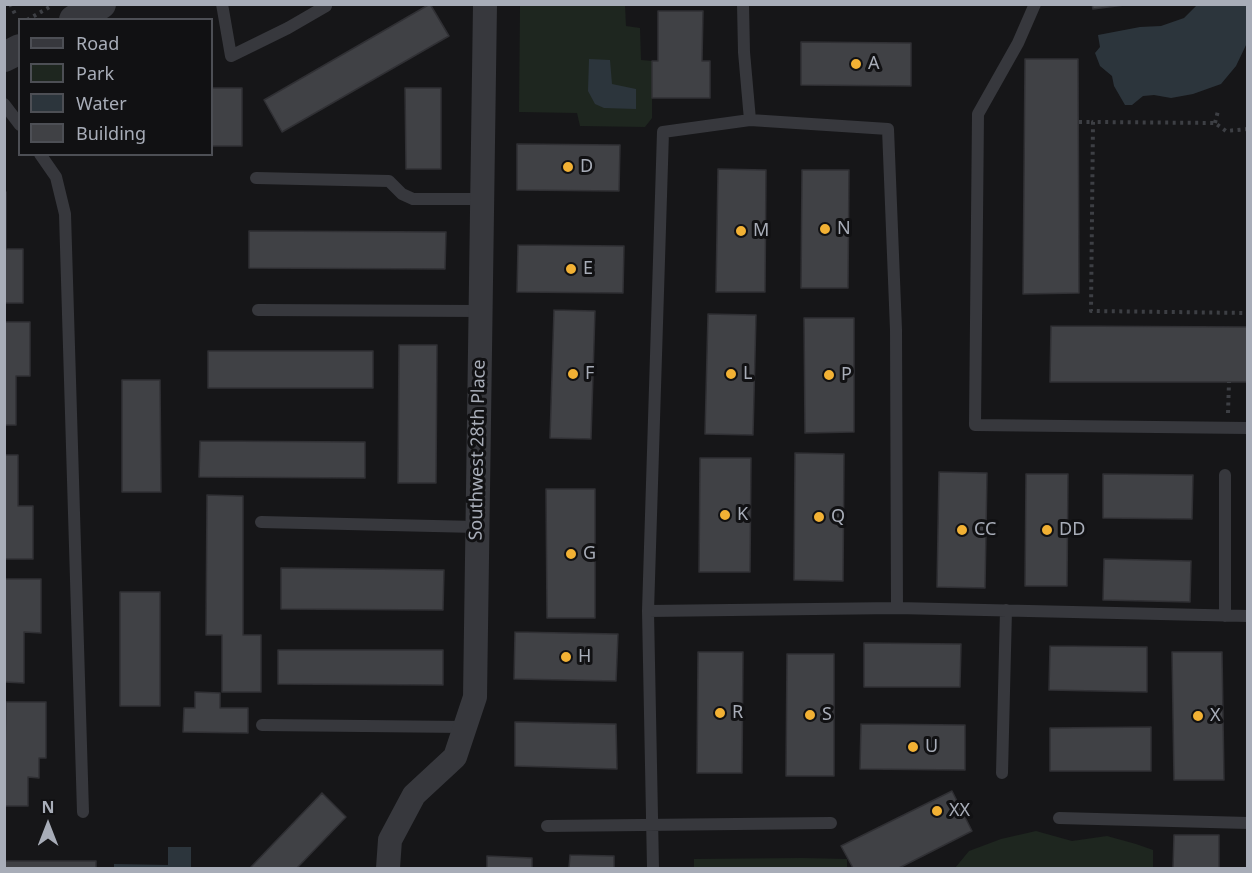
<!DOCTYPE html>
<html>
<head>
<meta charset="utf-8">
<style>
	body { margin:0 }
	#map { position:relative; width:1252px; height:873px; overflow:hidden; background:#161618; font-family:"Noto Sans",sans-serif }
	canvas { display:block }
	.frame { position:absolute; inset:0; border:6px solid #a8adb8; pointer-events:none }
	.legend { position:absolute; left:18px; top:18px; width:195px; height:138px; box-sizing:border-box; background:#111113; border:2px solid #4d4f55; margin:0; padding:8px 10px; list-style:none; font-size:18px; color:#a8adb8 }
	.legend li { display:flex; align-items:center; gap:12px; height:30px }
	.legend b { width:30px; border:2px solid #4d4f55 }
	.north { position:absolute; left:18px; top:795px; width:60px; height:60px; -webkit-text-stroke:4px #111113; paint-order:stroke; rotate:0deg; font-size:16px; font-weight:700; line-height:24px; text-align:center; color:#a8adb8 }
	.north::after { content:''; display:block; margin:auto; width:21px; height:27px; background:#a8adb8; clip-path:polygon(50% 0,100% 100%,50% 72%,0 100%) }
</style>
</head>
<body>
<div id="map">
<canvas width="1252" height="873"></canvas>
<div class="frame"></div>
<ul class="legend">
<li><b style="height:8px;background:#37383d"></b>Road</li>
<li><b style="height:16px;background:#1e261f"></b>Park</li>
<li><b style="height:16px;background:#2c353c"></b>Water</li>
<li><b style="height:16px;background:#404145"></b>Building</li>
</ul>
<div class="north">N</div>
</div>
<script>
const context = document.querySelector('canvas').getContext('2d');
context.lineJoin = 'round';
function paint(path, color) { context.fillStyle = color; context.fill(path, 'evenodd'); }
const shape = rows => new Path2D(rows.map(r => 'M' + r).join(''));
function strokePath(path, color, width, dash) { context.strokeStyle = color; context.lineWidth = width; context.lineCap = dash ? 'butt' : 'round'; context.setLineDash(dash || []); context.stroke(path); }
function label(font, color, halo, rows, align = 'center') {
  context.font = font + ' "Noto Sans",sans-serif'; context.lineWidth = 6; context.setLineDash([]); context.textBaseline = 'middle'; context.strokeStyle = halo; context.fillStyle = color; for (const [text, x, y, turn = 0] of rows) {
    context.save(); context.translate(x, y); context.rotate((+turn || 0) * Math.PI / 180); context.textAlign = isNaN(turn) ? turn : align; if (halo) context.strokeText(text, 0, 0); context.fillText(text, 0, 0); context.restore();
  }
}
paint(shape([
	[625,5,626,26,640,28,641,60,652,61,652,118,645,127,580,126,577,113,519,112,520,6],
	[1036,831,1072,841,1107,836,1136,844,1153,850,1153,868,955,868,969,851,1001,839],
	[802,858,847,859,847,868,694,868,694,859]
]), '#1e261f');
paint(shape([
	[1198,4,1247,5,1247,43,1236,66,1221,84,1193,94,1171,98,1154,95,1143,96,1132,105,1125,105,1114,86,1112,76,1100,66,1095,53,1100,47,1098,35,1140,27,1161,26,1184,18],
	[589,59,610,60,612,84,636,89,636,109,604,108,595,104,588,91],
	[168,847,191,847,191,868,114,868,114,864,168,865]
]), '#2c353c');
const building = shape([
	[430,4,449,36,282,132,264,100,430,4],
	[1092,4,1132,4,1093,9,1092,4],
	[658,11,703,11,702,61,710,61,710,98,652,98,652,61,658,61,658,11],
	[801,42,911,43,911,86,801,85,801,42],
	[1025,59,1078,59,1079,293,1023,294,1025,59],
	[212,88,242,88,242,146,212,146,212,88],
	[405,88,441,88,441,169,406,169,405,88],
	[517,144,620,145,619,191,517,190,517,144],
	[718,169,766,170,765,292,716,292,718,169],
	[802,170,849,170,848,288,801,288,802,170],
	[4,192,6,192,6,249,23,249,23,303,4,303,4,192],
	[249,231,446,232,445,269,249,268,249,231],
	[518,245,624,246,623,293,517,292,518,245],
	[554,310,595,311,591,439,550,438,554,310],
	[708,314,756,315,753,435,705,434,708,314],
	[804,318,854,318,854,432,805,433,804,318],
	[4,322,30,322,30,376,16,376,16,425,4,425,4,322],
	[1051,326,1248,327,1248,382,1050,382,1051,326],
	[399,345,437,345,436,483,398,483,399,345],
	[208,351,373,351,373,388,208,388,208,351],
	[122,380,160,380,161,492,122,492,122,380],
	[200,441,365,442,365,478,199,477,200,441],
	[795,453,844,454,843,581,794,580,795,453],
	[4,455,18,455,18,506,33,506,33,559,4,559,4,455],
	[700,458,751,458,750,572,699,572,700,458],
	[939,472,987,473,985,588,937,587,939,472],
	[1026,474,1068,474,1067,586,1025,586,1026,474],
	[1103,474,1193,475,1192,519,1103,518,1103,474],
	[546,489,595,489,595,618,547,618,546,489],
	[207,495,243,496,243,635,261,635,261,692,222,692,222,635,206,635,207,495],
	[1104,559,1191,561,1190,602,1103,600,1104,559],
	[281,568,444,570,443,610,281,609,281,568],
	[4,579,41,579,41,633,24,632,24,683,4,682,4,579],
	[120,592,160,592,160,706,120,706,120,592],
	[515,632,618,634,616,681,514,679,515,632],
	[864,643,961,644,960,687,864,687,864,643],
	[1050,646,1147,647,1147,692,1049,690,1050,646],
	[278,650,443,650,443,685,278,684,278,650],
	[698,652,743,652,742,773,697,773,698,652],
	[1172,652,1222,652,1224,780,1174,780,1172,652],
	[787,654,834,654,834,776,786,776,787,654],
	[195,692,220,693,220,708,248,708,248,733,183,732,184,708,195,708,195,692],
	[6,702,46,702,46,758,39,758,39,778,28,777,28,806,4,806,6,702],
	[515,722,616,724,617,769,515,766,515,722],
	[861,724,965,725,965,770,860,769,861,724],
	[1151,727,1151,771,1050,771,1050,728,1151,727],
	[952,791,972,831,899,868,853,868,841,846,952,791],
	[322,793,346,817,297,868,250,868,322,793],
	[1174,835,1219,835,1219,868,1173,868,1174,835],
	[570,855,614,856,614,868,569,868,570,855],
	[487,856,532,858,532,868,487,868,487,856],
	[4,861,96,861,96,868,4,868,4,861]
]);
paint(building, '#404145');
strokePath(building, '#303034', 1.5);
strokePath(shape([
	[10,4,16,16],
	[27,20,53,5],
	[1079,122,1093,122],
	[1215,123,1218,111],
	[1248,129,1226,131,1215,123,1093,122,1091,311,1248,313],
	[1228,413,1229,382]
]), '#3d3f44', 4, [3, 4.5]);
strokePath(shape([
	[222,4,231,56,288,28,326,6,325,4],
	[743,4,744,52,750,120],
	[1035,4,1018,43,978,114,975,425,1248,428],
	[4,104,20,125],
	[40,154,56,177,65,214,83,812],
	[256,178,389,181,402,194,413,199,482,199],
	[258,310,480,311],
	[1225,475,1225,616],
	[261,522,477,527],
	[648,611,897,608,1248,616],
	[262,725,465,727],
	[1002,773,1006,610],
	[1059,818,1248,823],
	[547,826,831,823],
	[653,868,648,611,663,132,750,120,888,129,896,330,897,608]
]), '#37383d', 12);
strokePath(shape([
	[388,868,390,840,414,795,455,757,475,697,485,4]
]), '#37383d', 24);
strokePath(shape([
	[74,20,101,4],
	[4,57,20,49]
]), '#37383d', 30);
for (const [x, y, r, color] of [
	[856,64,6,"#f2b134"],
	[568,167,6,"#f2b134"],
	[825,229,6,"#f2b134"],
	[741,231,6,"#f2b134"],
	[571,269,6,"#f2b134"],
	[573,374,6,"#f2b134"],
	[731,374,6,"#f2b134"],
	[829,375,6,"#f2b134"],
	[725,515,6,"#f2b134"],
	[819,517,6,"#f2b134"],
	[962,530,6,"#f2b134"],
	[1047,530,6,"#f2b134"],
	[571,554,6,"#f2b134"],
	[566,657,6,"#f2b134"],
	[720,713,6,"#f2b134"],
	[810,715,6,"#f2b134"],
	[1198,716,6,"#f2b134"],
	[913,747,6,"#f2b134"],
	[937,811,6,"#f2b134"]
]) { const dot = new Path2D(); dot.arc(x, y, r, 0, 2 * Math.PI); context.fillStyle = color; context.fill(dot); strokePath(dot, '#111113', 2); }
label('18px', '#a8adb8', '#111113', [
	["A",868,64],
	["D",580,167],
	["N",837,229],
	["M",753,231],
	["E",583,269],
	["F",585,374],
	["L",743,374],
	["P",841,375],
	["K",737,515],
	["Q",831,517],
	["CC",974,530],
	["DD",1059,530],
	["G",583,554],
	["H",578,657],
	["R",732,713],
	["S",822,715],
	["X",1210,716],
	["U",925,747],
	["XX",949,811]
], 'left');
label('18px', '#a8adb8', '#111113', [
	["Southwest 28th Place",478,450,-89]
]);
</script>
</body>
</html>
